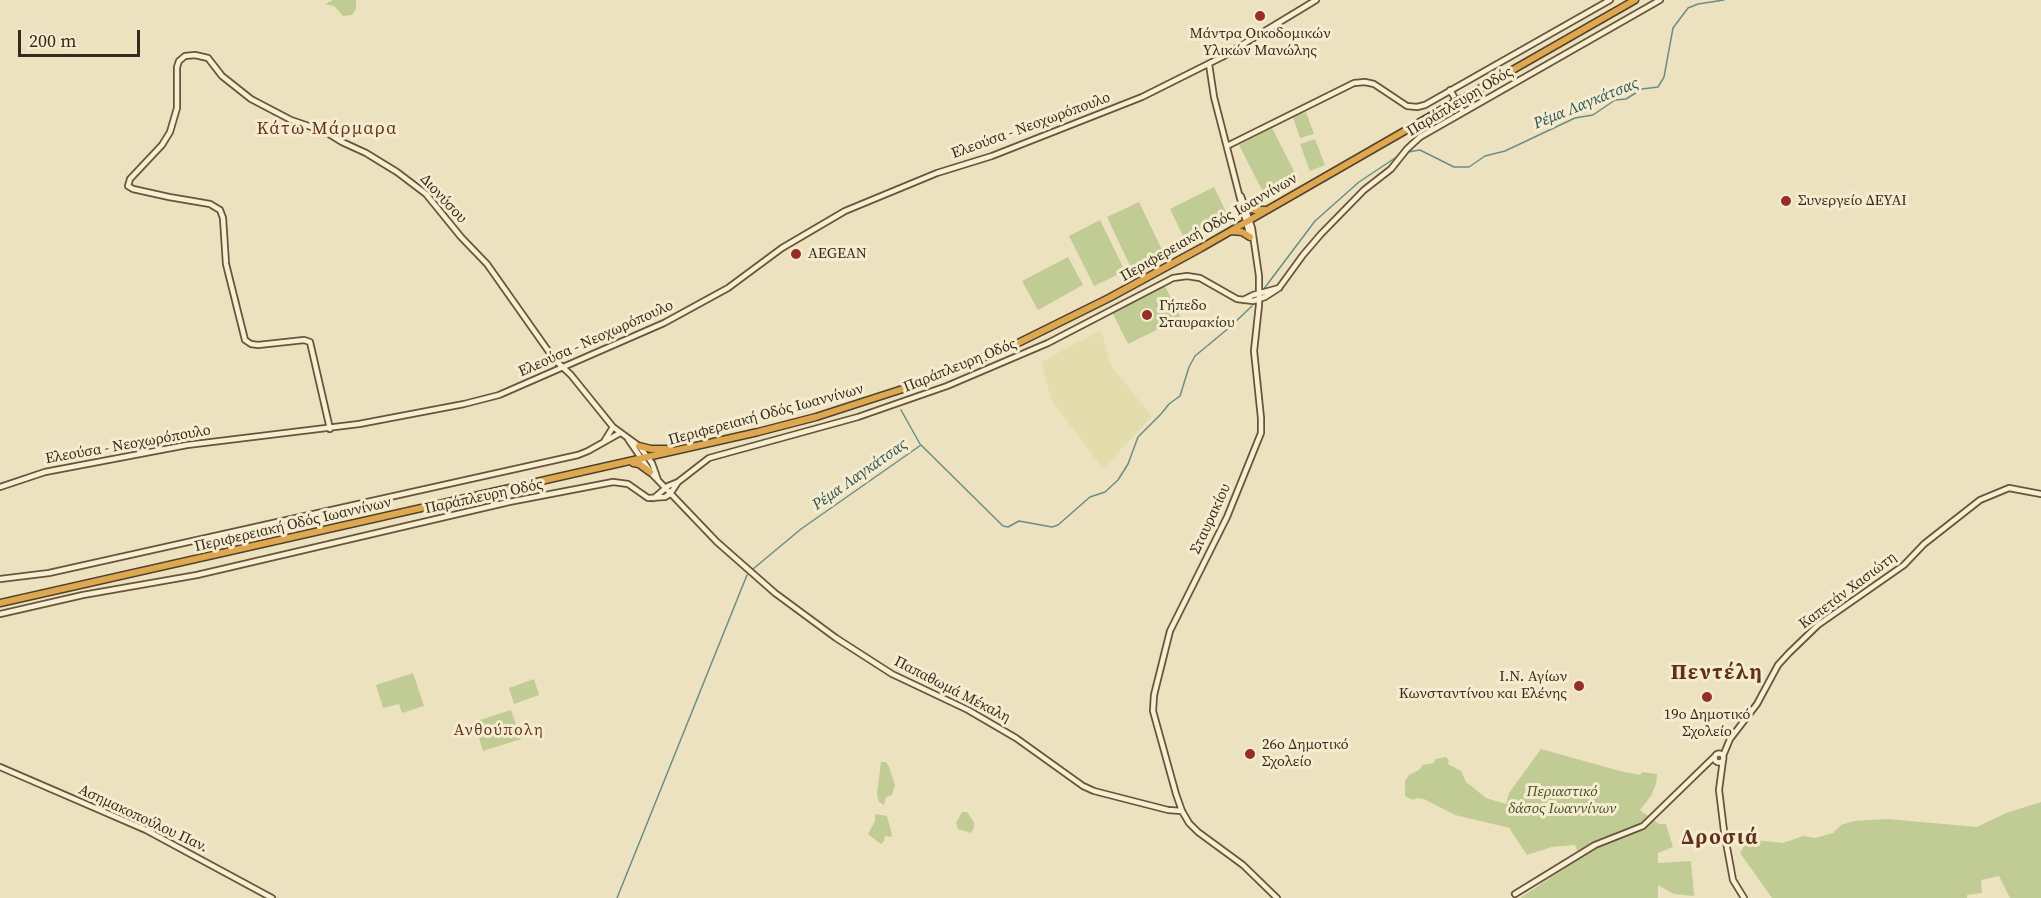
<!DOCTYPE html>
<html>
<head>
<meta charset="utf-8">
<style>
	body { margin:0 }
	#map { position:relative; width:2041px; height:898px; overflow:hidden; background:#ede2c0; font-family:"Source Serif 4",serif }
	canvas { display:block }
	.scale { position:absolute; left:18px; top:30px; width:122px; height:27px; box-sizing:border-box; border:3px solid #362a1c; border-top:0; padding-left:8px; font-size:18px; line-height:21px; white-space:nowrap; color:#362a1c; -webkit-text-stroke:4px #f5eccf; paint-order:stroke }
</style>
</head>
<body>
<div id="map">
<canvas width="2041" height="898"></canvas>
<div class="scale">200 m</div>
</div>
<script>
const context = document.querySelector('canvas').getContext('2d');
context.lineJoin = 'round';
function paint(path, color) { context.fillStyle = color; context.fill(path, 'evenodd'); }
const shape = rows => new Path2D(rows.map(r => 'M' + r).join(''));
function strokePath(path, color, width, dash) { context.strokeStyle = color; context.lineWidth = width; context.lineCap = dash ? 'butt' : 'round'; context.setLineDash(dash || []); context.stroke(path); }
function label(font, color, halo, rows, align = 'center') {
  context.font = font + ' "Source Serif 4",serif'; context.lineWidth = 6; context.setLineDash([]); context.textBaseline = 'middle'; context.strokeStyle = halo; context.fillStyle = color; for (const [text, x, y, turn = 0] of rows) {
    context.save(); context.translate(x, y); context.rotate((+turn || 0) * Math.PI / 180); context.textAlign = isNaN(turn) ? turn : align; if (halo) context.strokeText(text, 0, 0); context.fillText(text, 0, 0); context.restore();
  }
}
paint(shape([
	[1101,330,1111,366,1152,416,1103,469,1051,400,1041,362]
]), '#e3ddad');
paint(shape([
	[333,0,356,0,356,9,352,15,343,16,334,6,325,4],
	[1306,112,1314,134,1300,138,1293,117],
	[1272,128,1297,177,1264,194,1239,145],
	[1315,139,1325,165,1310,171,1300,144],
	[1214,187,1230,220,1186,242,1170,209],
	[1139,202,1164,254,1132,270,1107,217],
	[1100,220,1125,271,1094,286,1069,236],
	[1068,257,1083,285,1038,310,1022,281],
	[1165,286,1181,318,1128,344,1112,312],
	[413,673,424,706,402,713,399,704,383,708,376,685],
	[534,679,539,695,514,704,509,688],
	[511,710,521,739,483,751,474,722],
	[1541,749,1620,771,1640,775,1642,772,1657,774,1656,784,1651,796,1640,810,1659,824,1666,824,1673,847,1658,853,1658,863,1691,861,1694,896,1674,894,1658,885,1658,898,1520,898,1580,858,1575,845,1552,847,1527,855,1511,831,1510,828,1455,815,1424,799,1417,798,1413,800,1405,796,1405,781,1409,775,1419,770,1423,765,1434,763,1435,759,1446,757,1449,761,1448,764,1461,771,1466,782,1486,798,1506,804,1509,793],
	[881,762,886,762,889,767,895,785,892,795,886,797,884,805,879,802,877,795],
	[2041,802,2041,898,2010,898,1999,876,1981,880,1982,893,1967,895,1967,898,1772,898,1740,853,1745,844,1754,840,1783,843,1803,836,1815,838,1833,833,1841,825,1854,821,1887,819,1977,827,2006,813],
	[962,812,967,812,974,822,974,828,971,833,958,829,956,823],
	[875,814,887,816,891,830,892,837,885,836,884,841,881,844,868,834,875,821]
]), '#c1cb94');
strokePath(shape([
	[1408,152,1420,150,1454,167,1469,167,1485,156,1505,151,1575,118,1593,115,1615,100,1626,99,1642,89,1658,87,1664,77,1673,28,1688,8,1698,4,1724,0],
	[1263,290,1315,221,1359,182,1395,158],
	[901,410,920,444],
	[753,569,801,529,921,445,1003,526,1008,527,1019,521,1052,527,1058,525,1090,497,1105,492,1118,480,1128,464,1138,437,1161,414,1169,404,1180,396,1189,367,1195,356,1230,327,1252,306],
	[617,898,747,575]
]), '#6a8d86', 1.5);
const secondary = shape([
	[1209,64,1214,97,1250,237],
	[1450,90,1463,112],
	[1227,146,1354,83,1365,82,1374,84,1407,106,1417,107,1425,105,1610,0],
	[1241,196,1252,228,1259,276,1259,305,1254,351,1261,418,1261,433,1227,517,1170,631,1154,695,1153,711,1176,794,1182,811,1189,823,1198,832,1243,865,1277,898],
	[1243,300,1253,295,1279,288],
	[330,429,310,342,304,340,258,345,251,344,245,340,226,264,223,218,220,210,210,204,169,197,133,189,128,186,130,179,162,145,170,132,177,108,177,67,179,61,185,56,195,55,208,58,222,76,251,99,291,120,326,132,342,142,366,153,397,172,426,194,461,237,487,264,554,359,571,375,613,427,639,446,652,463,658,480],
	[628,439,652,474,717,542,775,593,836,638,892,674,968,710,1016,738,1083,786,1094,791,1168,810,1182,811],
	[605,440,613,427],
	[0,487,45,472,187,445,359,424,464,404,499,395,664,323,728,288,782,248,845,211,937,173,992,156,1142,97,1222,57,1316,0],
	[654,498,668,486,678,482],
	[0,579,49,573,578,455,588,451,620,433],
	[0,614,83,595,197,575,509,502,613,482,628,484,648,498,665,497,670,494,678,482,709,458,858,417,947,386,1048,343,1173,278,1187,276,1200,278,1237,299,1253,301,1265,297,1279,288,1303,255,1321,234,1364,190,1391,169,1407,149,1420,137,1660,0],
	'1714.5 758a4.5 4.5 0 1 1 9 0a4.5 4.5 0 1 1-9 0Z',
	[1723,756,1730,739,1757,704,1778,665,1789,653,1818,625,1904,565,1924,544,1980,500,2009,488,2041,494],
	[1723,760,1719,790,1724,831,1733,880,1744,898],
	[0,767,146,830,272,898],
	[1515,894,1595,845,1643,826,1714,757]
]);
const highway = shape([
	[1460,100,1635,0],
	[1245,205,1254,210,1265,210],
	[1231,231,1242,232,1250,237],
	[639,446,651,449,671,449],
	[633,463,639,464,650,472],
	[0,603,758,432,816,417,915,385,1014,345,1109,298,1201,248,1455,102]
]);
strokePath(secondary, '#68543b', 8);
strokePath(highway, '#54412c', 9);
strokePath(secondary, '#f8efd3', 4.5);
strokePath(highway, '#dda850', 6);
const highwayBridge = shape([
	[1455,102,1460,100]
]);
strokePath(highwayBridge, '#54412c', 9, []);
strokePath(highwayBridge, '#dda850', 6);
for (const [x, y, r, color] of [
	[1260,16,6,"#952e28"],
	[1786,201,6,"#952e28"],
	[796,254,6,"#952e28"],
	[1147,315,6,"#952e28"],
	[1579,686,6,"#952e28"],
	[1707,697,6,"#952e28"],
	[1250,754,6,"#952e28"]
]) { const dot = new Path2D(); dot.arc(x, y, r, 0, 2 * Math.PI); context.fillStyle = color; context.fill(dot); strokePath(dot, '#f5eccf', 2); }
label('15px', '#362a1c', '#f5eccf', [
	["Μάντρα Οικοδομικών",1260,34,"center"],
	["Υλικών Μανώλης",1260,51,"center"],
	["Συνεργείο ΔΕΥΑΙ",1798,201],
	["AEGEAN",808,254],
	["Γήπεδο",1159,306],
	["Σταυρακίου",1159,323],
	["Ι.Ν. Αγίων",1567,677,"right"],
	["Κωνσταντίνου και Ελένης",1567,694,"right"],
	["19ο Δημοτικό",1707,715,"center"],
	["Σχολείο",1707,732,"center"],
	["26ο Δημοτικό",1262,745],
	["Σχολείο",1262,762]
], 'left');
label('15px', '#362a1c', '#f5eccf', [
	["Παράπλευρη Οδός",1460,102,-31],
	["Ελεούσα - Νεοχωρόπουλο",1031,126,-20],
	["Διονύσου",443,199,47],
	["Περιφερειακή Οδός Ιωαννίνων",1209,228,-30],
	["Ελεούσα - Νεοχωρόπουλο",596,339,-24],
	["Παράπλευρη Οδός",960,366,-22],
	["Περιφερειακή Οδός Ιωαννίνων",766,415,-15],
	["Ελεούσα - Νεοχωρόπουλο",128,445,-10],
	["Παράπλευρη Οδός",484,497,-12],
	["Σταυρακίου",1211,519,-65],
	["Περιφερειακή Οδός Ιωαννίνων",293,525,-13],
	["Καπετάν Χασιώτη",1848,591,-37],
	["Παπαθωμά Μέκαλη",952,690,27],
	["Ασημακοπούλου Παν.",143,819,25]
]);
label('italic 15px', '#435223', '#f5eccf', [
	["Περιαστικό",1562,792],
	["δάσος Ιωαννίνων",1562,809]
]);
label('italic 16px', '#2c5555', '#f5eccf', [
	["Ρέμα Λαγκάτσας",1586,104,-22],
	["Ρέμα Λαγκάτσας",860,475,-35]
]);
context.letterSpacing = '1.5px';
label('16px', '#622f1c', '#f5eccf', [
	["Ανθούπολη",499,731]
]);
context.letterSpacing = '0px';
context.letterSpacing = '1.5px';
label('18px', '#622f1c', '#f5eccf', [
	["Κάτω Μάρμαρα",327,129]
]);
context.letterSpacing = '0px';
context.letterSpacing = '1.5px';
label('bold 21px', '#622f1c', '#f5eccf', [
	["Πεντέλη",1717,674],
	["Δροσιά",1720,839]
]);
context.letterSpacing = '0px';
</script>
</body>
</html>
